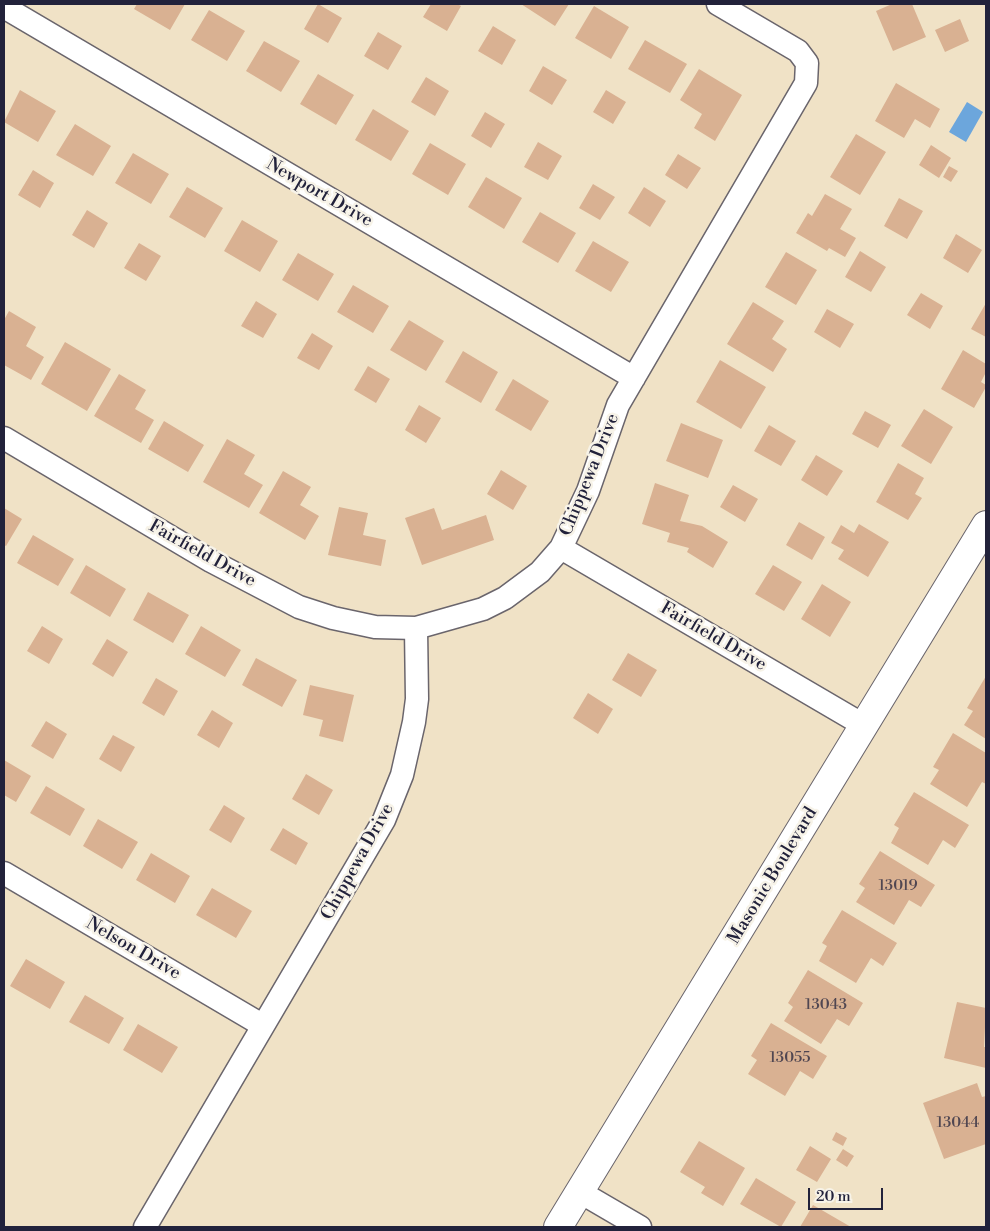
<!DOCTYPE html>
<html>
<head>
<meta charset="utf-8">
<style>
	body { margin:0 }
	#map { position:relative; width:990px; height:1231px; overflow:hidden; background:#f0e2c6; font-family:"Libre Bodoni",serif }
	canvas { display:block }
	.frame { position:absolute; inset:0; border:5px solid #22223b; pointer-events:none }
	.scale { position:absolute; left:808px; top:1188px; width:75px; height:22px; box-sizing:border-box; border:2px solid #22223b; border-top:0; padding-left:6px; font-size:15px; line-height:18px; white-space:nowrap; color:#22223b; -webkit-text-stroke:4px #f7f3e8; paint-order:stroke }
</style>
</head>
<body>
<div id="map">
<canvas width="990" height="1231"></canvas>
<div class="frame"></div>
<div class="scale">20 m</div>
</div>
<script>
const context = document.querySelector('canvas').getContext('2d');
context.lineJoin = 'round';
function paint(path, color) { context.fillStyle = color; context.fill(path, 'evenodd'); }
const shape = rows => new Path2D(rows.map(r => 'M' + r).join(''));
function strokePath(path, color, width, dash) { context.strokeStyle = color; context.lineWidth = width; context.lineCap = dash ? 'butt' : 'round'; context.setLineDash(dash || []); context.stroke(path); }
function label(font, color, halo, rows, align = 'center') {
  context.font = font + ' "Libre Bodoni",serif'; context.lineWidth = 5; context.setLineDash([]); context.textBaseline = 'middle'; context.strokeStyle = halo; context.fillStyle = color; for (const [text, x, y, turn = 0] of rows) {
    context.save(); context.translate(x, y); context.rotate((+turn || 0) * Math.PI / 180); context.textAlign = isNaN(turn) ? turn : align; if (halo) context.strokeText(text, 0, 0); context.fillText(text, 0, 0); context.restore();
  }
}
paint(shape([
	[967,102,983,112,966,142,949,132]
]), '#6ca6dc');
paint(shape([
	[137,4,185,4,170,30,134,9],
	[318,4,342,18,328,43,304,29],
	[431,4,457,4,461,6,447,31,423,17],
	[521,4,569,4,555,26],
	[892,4,912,4,926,37,893,51,876,11],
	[594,6,629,27,611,59,575,38],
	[209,10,245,31,227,61,191,40],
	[960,19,969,41,945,52,935,30],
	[493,26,516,40,502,65,478,51],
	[378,32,402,46,388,70,364,56],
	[645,40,687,64,670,93,628,69],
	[264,41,300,61,281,92,246,71],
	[543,66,567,80,552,105,529,91],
	[699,69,742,95,715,141,694,128,702,114,680,100],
	[318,74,354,95,336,125,300,104],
	[426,77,449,91,435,116,411,102],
	[896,83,940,109,930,128,915,119,904,138,875,121],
	[20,90,56,111,38,142,4,122],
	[606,90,626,102,613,124,593,112],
	[373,109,409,131,391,161,355,140],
	[485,112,505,124,491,148,471,136],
	[75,124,111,146,93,176,56,155],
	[856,134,886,152,860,195,830,177],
	[538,142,562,156,548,180,524,167],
	[430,143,466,164,448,195,412,174],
	[931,145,951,158,939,178,919,165],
	[133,153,169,174,151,204,115,183],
	[678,154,701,168,687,189,665,175],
	[949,166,958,171,951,182,943,177],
	[33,170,54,183,40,208,18,195],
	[486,177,522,198,504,229,468,207],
	[593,184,615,197,600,220,579,208],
	[187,187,223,208,205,238,169,217],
	[644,187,666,201,650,227,628,213],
	[825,194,852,209,840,229,856,238,845,257,829,248,827,251,796,233,808,213,812,216],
	[899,198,923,211,907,239,884,226],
	[87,210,108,223,94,248,72,235],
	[540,212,576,233,558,263,522,242],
	[242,220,278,241,260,272,224,251],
	[956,234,982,250,968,273,943,258],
	[593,241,629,262,611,292,575,271],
	[139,243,161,256,146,281,124,268],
	[860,251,886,267,871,292,845,277],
	[786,252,817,270,796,305,765,287],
	[298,253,334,274,318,301,282,280],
	[353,285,389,306,373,333,337,312],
	[921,293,943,306,930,329,907,315],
	[256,301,277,314,263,338,241,326],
	[753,302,784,321,772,339,787,349,773,372,727,344],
	[986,303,986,337,971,329],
	[827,309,854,324,840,348,814,332],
	[9,311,36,327,26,346,44,357,31,380,4,365,4,320],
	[409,320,444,341,426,371,390,350],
	[312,333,333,346,319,370,297,358],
	[65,342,111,369,87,411,41,384],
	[963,350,986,364,986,372,981,382,986,385,986,387,974,408,941,389],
	[463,351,498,372,481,403,445,382],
	[720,360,766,387,741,429,696,402],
	[368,366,390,379,376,403,354,390],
	[119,374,146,390,135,409,154,420,141,443,94,416],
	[513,379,549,401,531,431,495,410],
	[419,405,441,418,426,443,405,430],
	[924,409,953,427,931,464,901,446],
	[865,411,891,425,878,448,852,434],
	[164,421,204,445,188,472,148,449],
	[681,423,723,440,708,478,666,461],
	[769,425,796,441,781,466,754,451],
	[227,439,255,455,244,474,263,485,249,508,203,482],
	[816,455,843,471,827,496,801,480],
	[898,463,924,478,915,494,922,498,908,520,876,502],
	[501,470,527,486,513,510,487,494],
	[283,471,311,487,300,505,319,516,305,540,259,513],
	[655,483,689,495,680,521,702,526,728,542,713,568,687,552,689,548,667,542,670,533,642,524],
	[733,485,758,499,745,522,720,507],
	[339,507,368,513,363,535,386,540,381,566,328,555],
	[4,508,22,519,6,546,4,545],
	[434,508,442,530,486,515,494,540,422,565,405,518],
	[799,522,825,537,812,560,786,545],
	[859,524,889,542,868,577,838,559,844,550,831,543,841,525,854,533],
	[33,535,74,559,58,586,17,563],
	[86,565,126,589,110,617,70,593],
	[773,565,802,582,784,611,755,594],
	[822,584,851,602,830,637,801,619],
	[148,592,189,615,173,643,133,620],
	[42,626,63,639,49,664,27,651],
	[201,626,241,650,225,677,185,654],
	[107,639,128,652,113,677,92,664],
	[628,653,657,670,641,697,612,680],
	[256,658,297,680,282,707,242,685],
	[986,676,986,739,964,725,973,711,967,708],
	[156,678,178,691,164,716,142,703],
	[310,685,354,695,343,742,319,736,323,720,303,715],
	[588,693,613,709,598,734,573,718],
	[212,710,233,723,219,748,197,735],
	[46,721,67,734,53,759,31,746],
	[953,733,986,753,986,784,982,782,967,807,930,784,939,770,933,767],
	[113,735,135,747,121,772,99,759],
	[4,760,31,776,16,802,4,795],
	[306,774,333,790,319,815,292,799],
	[46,786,85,809,70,836,30,813],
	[914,792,969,825,955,848,943,840,928,865,891,843,899,828,894,825],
	[224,805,245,818,231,843,209,830],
	[98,819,138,842,122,869,83,846],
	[283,828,308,843,296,865,270,850],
	[880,851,935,885,921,907,909,900,894,925,856,902,865,888,859,884],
	[151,853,190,876,175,903,136,880],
	[212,888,252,911,236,938,196,915],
	[842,910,897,943,883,966,871,958,856,983,819,961,827,946,822,943],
	[26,959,65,982,50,1009,10,986],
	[808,970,863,1003,849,1026,837,1019,821,1044,784,1021,793,1007,788,1003],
	[85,995,124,1018,109,1044,69,1022],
	[957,1002,986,1008,984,1047,986,1047,986,1068,944,1058],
	[771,1023,827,1056,813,1079,800,1071,785,1096,748,1074,757,1060,751,1056],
	[138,1024,178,1047,162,1073,123,1050],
	[977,1083,982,1097,986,1096,986,1144,944,1159,923,1103],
	[836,1132,847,1138,843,1146,832,1140],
	[699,1141,745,1168,723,1206,701,1193,705,1187,680,1172],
	[810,1146,831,1159,817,1182,796,1170],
	[843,1149,854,1156,847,1167,836,1160],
	[756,1178,796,1202,781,1227,740,1204],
	[813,1205,851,1227,800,1227]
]), '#d9b192');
const minor = shape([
	[4,7,634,378],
	[4,438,211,561,299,607,333,618,375,627,416,628],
	[561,548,865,726],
	[4,873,262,1025],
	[580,1192,640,1227],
	[145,1227,384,820,402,775,414,722,417,699,416,628,483,609,505,598,540,572,561,548,588,491,618,405,806,83,807,63,798,51,718,4]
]);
const tertiary = shape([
	[558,1227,986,525]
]);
strokePath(minor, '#6a656c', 25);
strokePath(tertiary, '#6a656c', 30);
strokePath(minor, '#fff', 22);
strokePath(tertiary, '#fff', 28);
label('15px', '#504651', null, [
	["13019",898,886],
	["13043",826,1005],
	["13055",790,1058],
	["13044",958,1123]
]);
label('18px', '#22223b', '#f7f3e8', [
	["Newport Drive",319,193,30],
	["Chippewa Drive",590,475,-68],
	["Fairfield Drive",202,554,29],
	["Fairfield Drive",713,637,30],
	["Chippewa Drive",358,862,-61],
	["Masonic Boulevard",773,876,-59],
	["Nelson Drive",133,949,30]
]);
</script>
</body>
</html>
